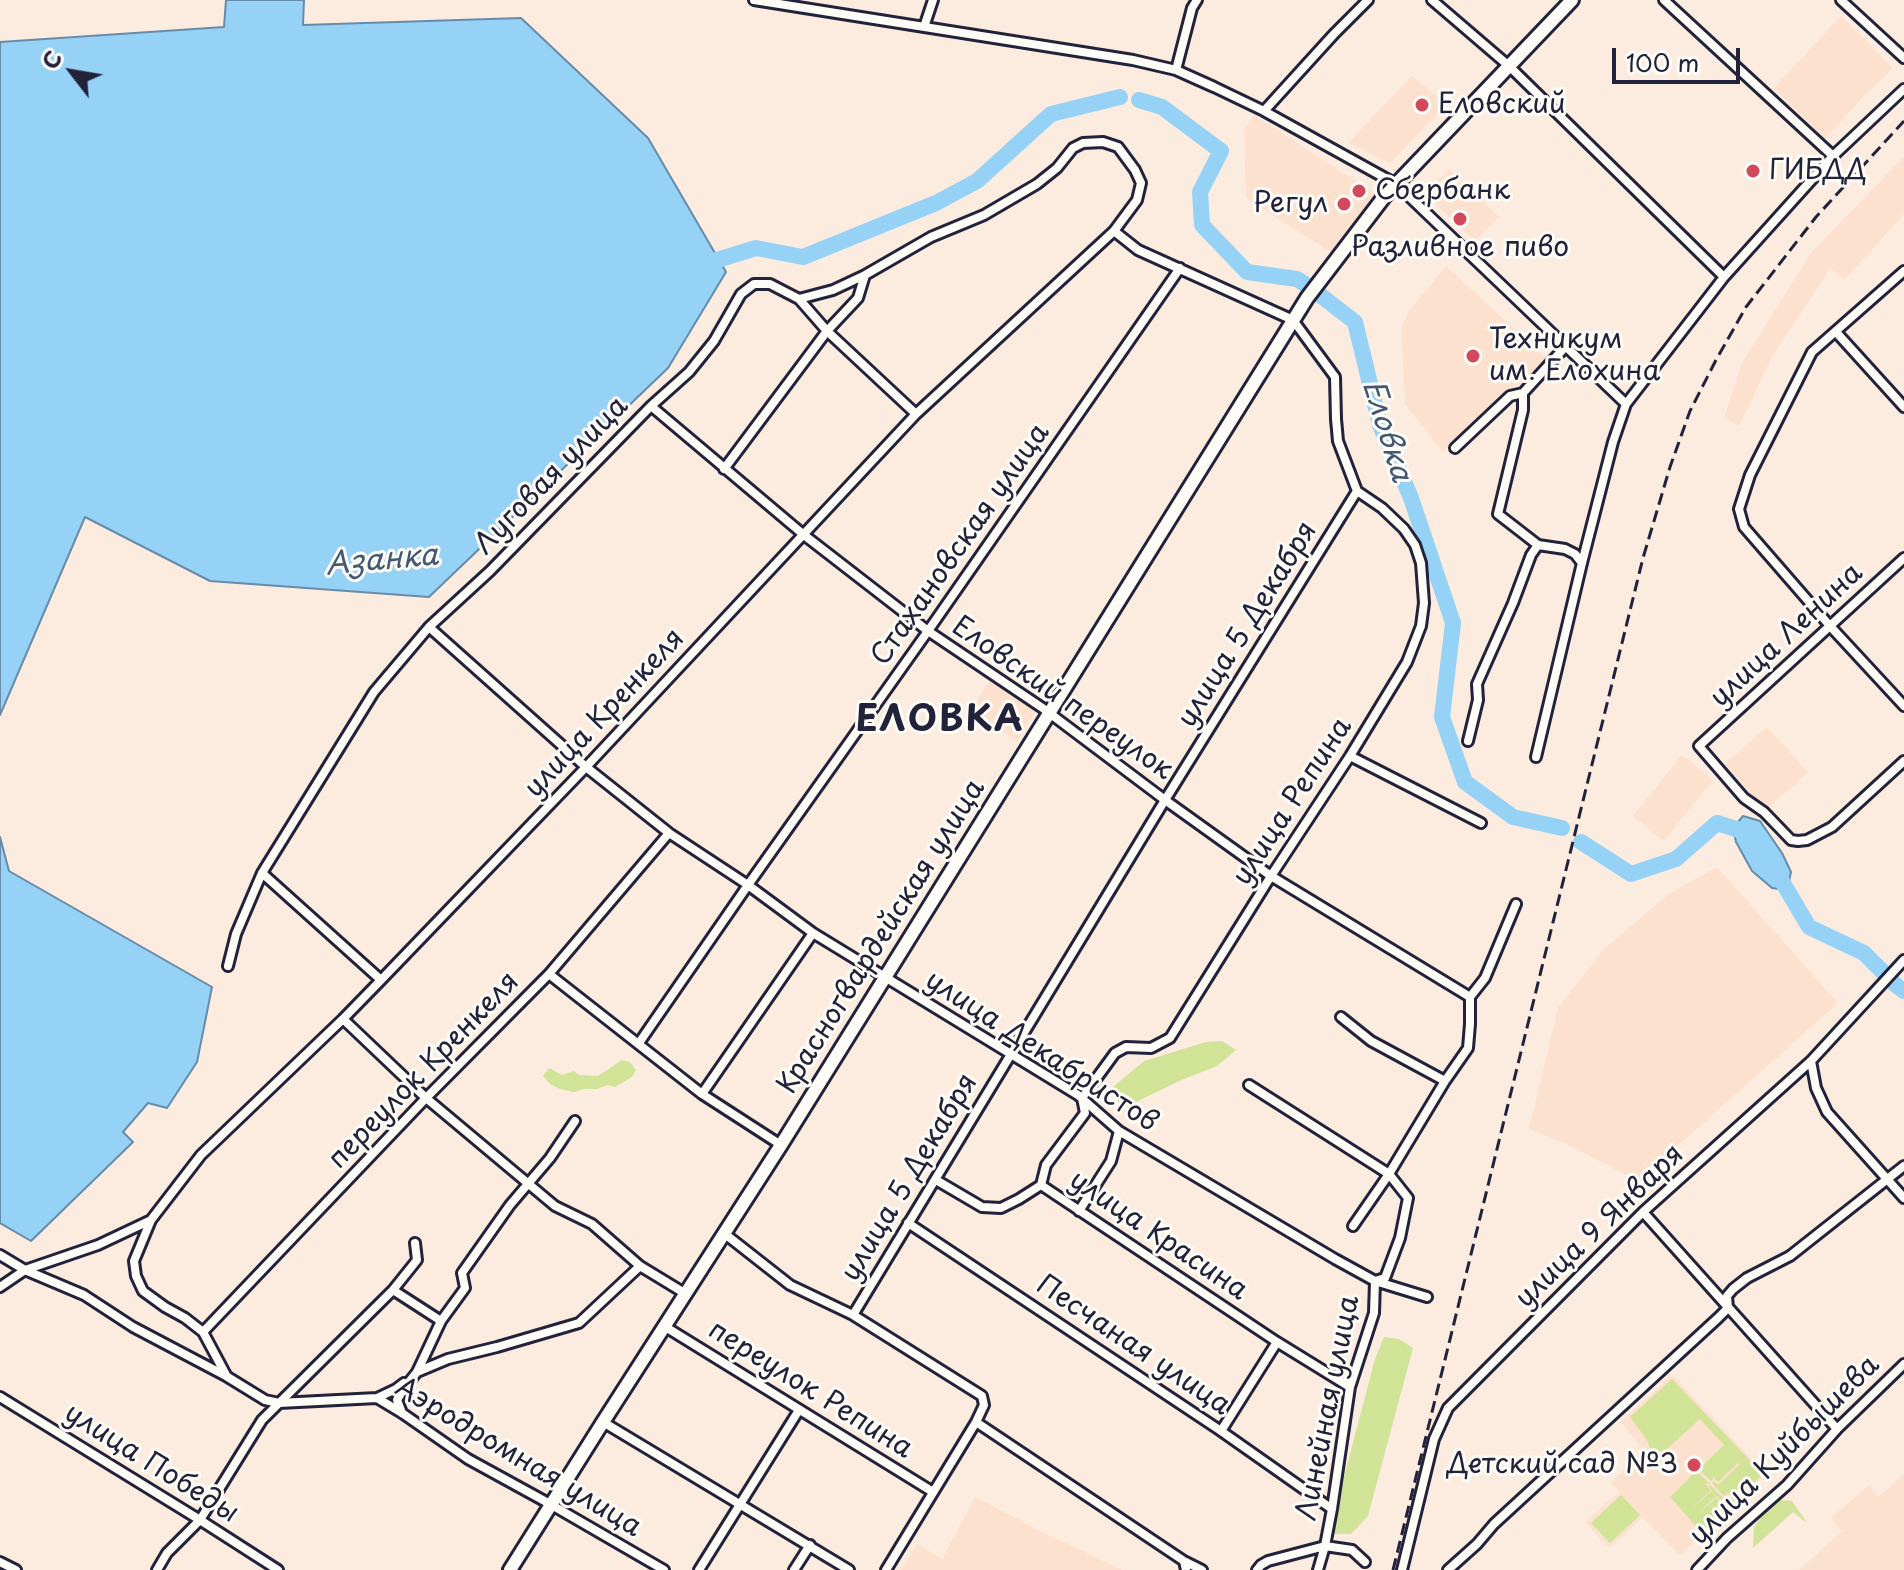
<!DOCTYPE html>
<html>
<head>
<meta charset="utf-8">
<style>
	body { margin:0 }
	#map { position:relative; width:1904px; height:1570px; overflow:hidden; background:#fcecdf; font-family:"Playpen Sans",sans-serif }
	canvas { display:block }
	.north { position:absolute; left:32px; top:32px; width:80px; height:80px; -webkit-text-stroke:6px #fdfcf7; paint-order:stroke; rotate:301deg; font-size:22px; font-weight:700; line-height:32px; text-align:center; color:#22223b }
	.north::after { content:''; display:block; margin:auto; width:28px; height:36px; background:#22223b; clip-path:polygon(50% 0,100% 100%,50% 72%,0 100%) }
	.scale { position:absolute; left:1612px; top:48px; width:128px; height:36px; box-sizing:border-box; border:4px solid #22223b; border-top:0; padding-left:10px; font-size:24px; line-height:28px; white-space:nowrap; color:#22223b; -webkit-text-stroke:6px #fdfcf7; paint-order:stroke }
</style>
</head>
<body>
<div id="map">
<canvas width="1904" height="1570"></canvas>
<div class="north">С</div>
<div class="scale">100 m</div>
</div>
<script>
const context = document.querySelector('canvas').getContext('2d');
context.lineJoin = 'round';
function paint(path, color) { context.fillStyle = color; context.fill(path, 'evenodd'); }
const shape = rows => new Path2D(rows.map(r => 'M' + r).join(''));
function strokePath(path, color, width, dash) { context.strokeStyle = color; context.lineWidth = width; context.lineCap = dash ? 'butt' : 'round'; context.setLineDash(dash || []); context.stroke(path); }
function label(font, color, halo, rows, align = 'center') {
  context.font = font + ' "Playpen Sans",sans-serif'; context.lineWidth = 6; context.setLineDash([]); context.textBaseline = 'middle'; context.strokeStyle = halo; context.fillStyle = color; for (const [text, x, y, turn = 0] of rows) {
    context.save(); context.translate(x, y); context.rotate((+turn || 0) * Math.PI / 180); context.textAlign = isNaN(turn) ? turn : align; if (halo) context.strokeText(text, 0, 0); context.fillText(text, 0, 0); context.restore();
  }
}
paint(shape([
	[1841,16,1893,68,1864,96,1825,139,1774,88],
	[1412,76,1446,105,1390,163,1348,143],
	[1254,115,1376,194,1336,256,1246,198,1244,131],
	[1904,157,1904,214,1845,279,1830,269,1773,355,1739,426,1724,418,1742,363,1811,253],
	[1449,169,1499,217,1474,241,1426,194],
	[1446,266,1548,360,1527,385,1515,385,1443,452,1405,404,1401,328,1409,311],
	[990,680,1036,710,1017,741,971,710],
	[1767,727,1808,772,1766,810,1725,764],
	[1682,755,1713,780,1664,841,1633,816],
	[1717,867,1838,1003,1638,1181,1573,1147,1529,1129,1558,1008,1603,950,1669,894],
	[1672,1375,1766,1474,1680,1555,1643,1517,1609,1548,1585,1522,1619,1492,1611,1482,1640,1456,1639,1444,1621,1422],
	[1904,1474,1904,1570,1799,1570,1842,1531,1831,1518,1869,1485,1879,1496],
	[975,1497,1044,1533,1122,1570,901,1570,917,1544,942,1559]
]), '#fbe1ce');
paint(shape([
	[1222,1041,1236,1050,1217,1066,1179,1081,1124,1108,1108,1091,1144,1061,1206,1042],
	[622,1060,630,1062,636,1070,632,1077,615,1087,608,1085,597,1089,584,1089,574,1092,560,1089,550,1084,543,1076,549,1068,562,1075,574,1071,579,1075,598,1076],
	[1384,1337,1399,1339,1413,1348,1368,1516,1351,1534,1334,1534,1340,1492,1375,1359],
	[1672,1379,1763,1474,1732,1504,1726,1498,1728,1496,1732,1500,1733,1499,1726,1491,1727,1494,1724,1496,1712,1483,1714,1481,1718,1485,1740,1464,1738,1463,1718,1482,1712,1476,1713,1479,1711,1481,1699,1469,1724,1445,1700,1419,1658,1457,1652,1453,1647,1440,1630,1417],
	[1696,1471,1709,1483,1705,1484,1711,1490,1690,1510,1712,1491,1709,1486,1710,1485,1723,1498,1721,1500,1716,1496,1695,1517,1716,1498,1723,1505,1722,1502,1724,1500,1730,1507,1702,1533,1670,1497],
	[1621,1495,1640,1515,1610,1543,1591,1523],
	[1778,1500,1792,1501,1807,1523,1793,1512,1753,1548,1754,1527,1765,1512]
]), '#d0e397');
const water = shape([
	[226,0,304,0,303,25,521,18,648,138,726,272,668,368,429,597,210,581,85,517,0,715,0,42,224,27,226,0],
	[1743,816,1760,821,1782,853,1791,872,1787,890,1772,888,1752,871,1736,842,1733,828,1743,816],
	[0,837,9,871,212,987,197,1062,167,1108,148,1103,123,1132,133,1142,31,1241,0,1223,0,837]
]);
paint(water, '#95d2f6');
strokePath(water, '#678cab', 2);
strokePath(shape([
	[1139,100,1162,107,1221,151,1200,192,1202,225,1247,272,1297,279,1311,288,1355,322,1380,425,1411,498,1453,623,1442,717,1465,782,1513,817,1562,828],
	[698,264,701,265,756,248,803,257,936,203,977,181,1051,114,1120,97],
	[1581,842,1631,874,1676,859,1717,823,1752,834],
	[1777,873,1809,927,1864,953,1897,986,1904,991]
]), '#95d2f6', 16);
const street = shape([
	[754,0,1133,60,1176,70,1214,87,1264,111,1396,184,1626,404],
	[1432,0,1509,66,1724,277],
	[1664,0,1833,156],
	[1841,0,1904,58],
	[924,27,933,0],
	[1176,70,1192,8,1197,0],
	[1264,111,1334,34,1368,0],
	[1114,231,1138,250,1293,320,1335,377,1336,419,1338,441,1357,491],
	[1904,271,1812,352,1750,475,1739,509,1744,527,1830,626,1904,706],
	[799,299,827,331,916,414],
	[1836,332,1904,407],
	[1523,393,1523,410,1498,514,1538,545,1565,549,1575,554,1582,563],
	[651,406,804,535,928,631,1044,709,1165,800,1271,876,1470,997],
	[1455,448,1510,396,1523,393,1566,346],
	[1904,558,1699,746,1744,798,1764,812,1791,840,1798,841,1807,840,1832,827,1904,761],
	[429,627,586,767,669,833,748,885,813,933,1078,1095,1119,1131,1335,1259,1375,1281,1427,1297],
	[1468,741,1478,700,1477,684,1513,603,1531,555,1538,545],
	[1350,756,1481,823],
	[1536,757,1582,563,1613,442,1626,404,1724,277,1833,156,1904,89],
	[262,873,381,980],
	[228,966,236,934,262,873,374,692,429,627,490,571,651,406,689,372,714,341,741,294,754,284,770,284,799,299,833,290,865,275],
	[549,974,702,1094,781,1145],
	[1341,1017,1371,1041,1445,1081],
	[343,1019,426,1098,555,1206,592,1224,640,1266,686,1294],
	[639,1043,748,885,928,631,1180,268],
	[1811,1061,1816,1088,1827,1112,1904,1198],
	[1249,1085,1389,1174,1353,1226],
	[702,1094,813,933],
	[936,1180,982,1207,1001,1208,1019,1199,1041,1185,1277,1342,1350,1387],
	[1041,1185,1046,1165,1085,1113,1082,1098,1115,1053,1126,1047,1151,1048,1170,1038,1271,876,1350,756,1407,662,1421,626,1424,603,1421,563,1415,545,1404,529,1382,508,1357,491],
	[1079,1211,1111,1161,1119,1131],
	[1643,1212,1837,1429],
	[151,1220,134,1261,136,1276,143,1291,165,1307,185,1318,203,1332,226,1375],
	[908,1223,1221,1431,1332,1509],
	[725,1234,790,1285,853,1315,982,1396,984,1405,976,1422,886,1570],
	[0,1255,25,1270,84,1295,133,1327,226,1376,265,1400,279,1403,377,1398,402,1413,468,1459,550,1504,664,1570],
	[0,1287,25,1270,98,1245,151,1220,201,1155,343,1019,381,980,586,767,916,414,1114,231,1137,200,1141,183,1135,170,1118,147,1103,142,1083,143,1073,148,1057,168,1037,184,984,215,931,237,865,275,858,298,827,331,724,469],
	[393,1290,441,1321],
	[853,1315,1165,800,1357,491],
	[664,1326,933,1492],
	[203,1332,426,1098,549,974,669,833],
	[417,1372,448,1359,497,1347,579,1323,640,1266],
	[0,1397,200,1520,278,1570],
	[377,1398,396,1389,404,1383],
	[402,1413,397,1400,405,1387,417,1372,441,1321,465,1288,462,1273,510,1205,550,1158,575,1121],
	[603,1422,849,1570],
	[976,1422,1184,1561],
	[1221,1431,1277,1342],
	[0,1562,16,1570],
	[157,1570,167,1553,200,1520,262,1420,393,1290,417,1260,415,1243],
	[699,1570,799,1410],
	[794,1570,810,1545],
	[1186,1570,1184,1561,1202,1570],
	[1257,1570,1261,1565,1268,1561,1325,1546,1352,1550,1365,1562],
	[1318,1570,1325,1546,1332,1509,1350,1387,1374,1313,1375,1281,1385,1278,1400,1238,1408,1198,1389,1174,1445,1081,1468,1048,1470,1024,1470,997,1485,978,1516,904],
	[1402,1570,1434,1439,1448,1408,1643,1212,1811,1061,1904,960],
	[1448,1570,1477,1544,1494,1524,1718,1318,1728,1308,1727,1296,1733,1289,1747,1278,1790,1256,1904,1166],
	[1697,1570,1727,1538,1787,1485,1837,1429,1904,1364]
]);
const secondary = shape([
	[510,1570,603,1422,781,1145,1307,298,1384,197,1572,0]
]);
strokePath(street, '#22223b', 14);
strokePath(secondary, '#22223b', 18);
strokePath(street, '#fdfcf7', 8);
strokePath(secondary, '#fdfcf7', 12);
strokePath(shape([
	[1393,1570,1643,558,1670,467,1690,411,1716,360,1746,307,1816,217,1904,121]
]), '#22223b', 3, [12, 6]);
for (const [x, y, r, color] of [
	[1422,105,8,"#d1495b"],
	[1753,171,8,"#d1495b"],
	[1359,191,8,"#d1495b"],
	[1344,204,8,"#d1495b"],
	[1460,219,8,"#d1495b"],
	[1473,356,8,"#d1495b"],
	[1694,1465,8,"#d1495b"]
]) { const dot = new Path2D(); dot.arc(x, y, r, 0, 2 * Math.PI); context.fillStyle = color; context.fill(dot); strokePath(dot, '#fdfcf7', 3); }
label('28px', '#22223b', '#fdfcf7', [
	["Еловский",1438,105],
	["ГИБДД",1769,171],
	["Сбербанк",1375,191],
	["Регул",1328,204,"right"],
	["Разливное пиво",1460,248,"center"],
	["Техникум",1489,340],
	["им. Елохина",1489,372],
	["Детский сад №3",1678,1465,"right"]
], 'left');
label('28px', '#22223b', '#fdfcf7', [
	["Луговая улица",552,476,-46],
	["Стахановская улица",961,545,-55],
	["улица 5 Декабря",1248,625,-58],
	["улица Ленина",1787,636,-43],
	["Еловский переулок",1062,699,35],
	["улица Кренкеля",605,714,-47],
	["улица Репина",1293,802,-57],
	["Красногвардейская улица",882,937,-58],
	["улица Декабристов",1041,1052,33],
	["переулок Кренкеля",424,1071,-46],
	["улица 5 Декабря",910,1178,-59],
	["улица 9 Января",1600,1227,-44],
	["улица Красина",1158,1236,34],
	["Песчаная улица",1133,1346,34],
	["переулок Репина",810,1390,32],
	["Линейная улица",1329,1408,-79],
	["улица Куйбышева",1785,1451,-45],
	["Аэродромная улица",518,1458,31],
	["улица Победы",151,1464,32]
]);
label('italic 30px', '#445773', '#fdfcf7', [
	["Еловка",1386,431,73],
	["Азанка",382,561,-5]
]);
context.letterSpacing = '2px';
label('bold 36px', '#22223b', '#fdfcf7', [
	["ЕЛОВКА",940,721]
]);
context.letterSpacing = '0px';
</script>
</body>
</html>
